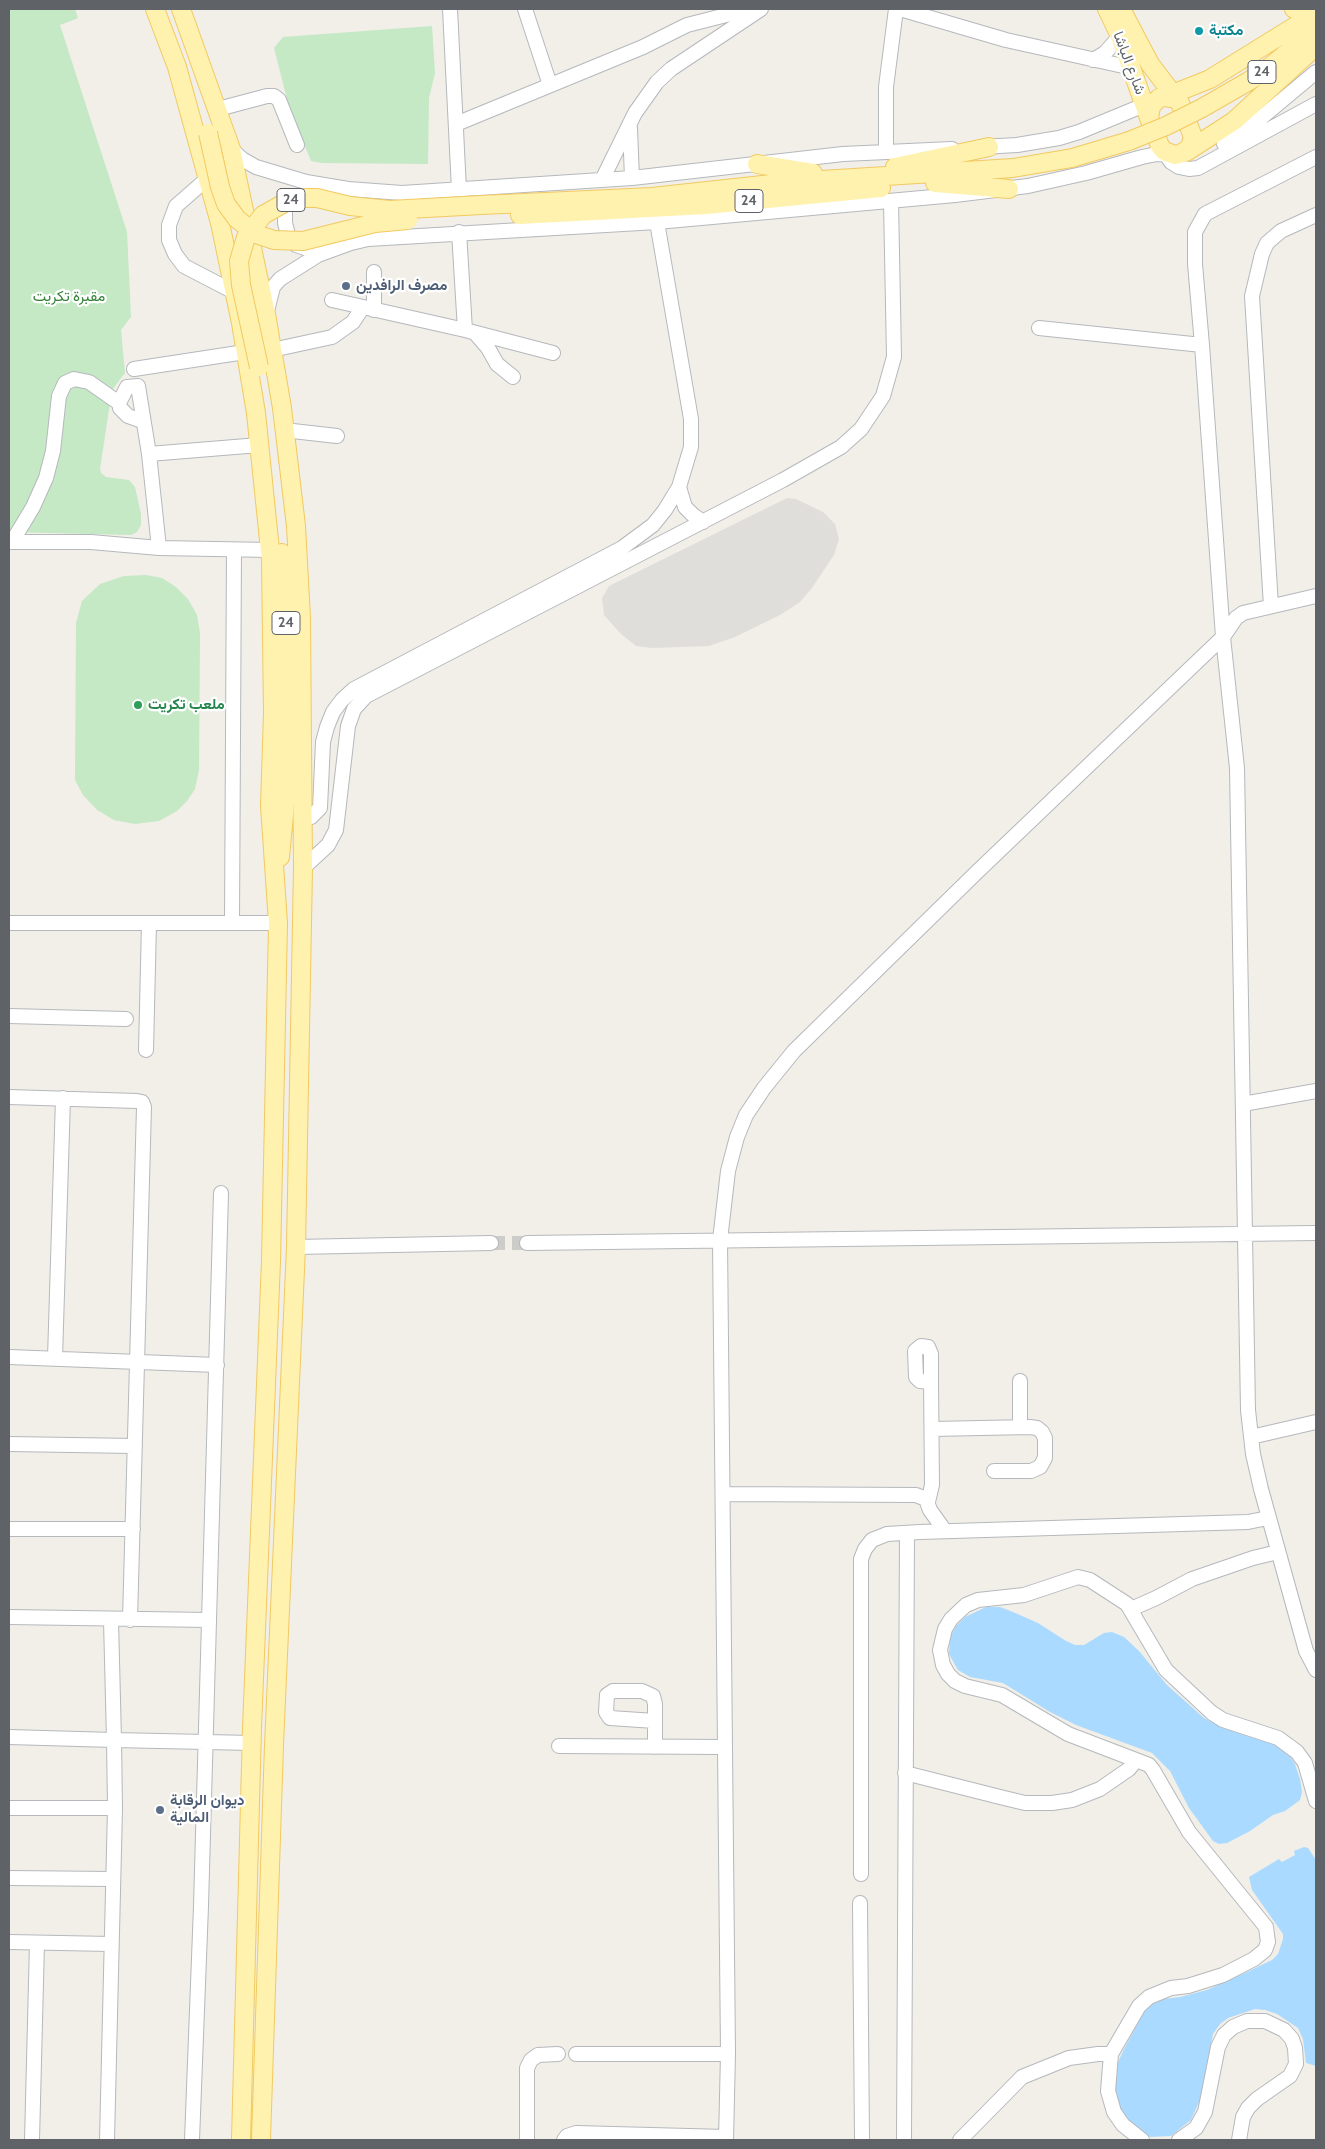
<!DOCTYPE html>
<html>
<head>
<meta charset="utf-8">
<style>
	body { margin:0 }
	#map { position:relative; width:1325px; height:2149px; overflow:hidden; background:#f1efe8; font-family:Cabin,sans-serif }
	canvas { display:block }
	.frame { position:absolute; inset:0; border:10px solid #5f6368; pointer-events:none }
</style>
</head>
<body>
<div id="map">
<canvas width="1325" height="2149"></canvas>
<div class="frame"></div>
</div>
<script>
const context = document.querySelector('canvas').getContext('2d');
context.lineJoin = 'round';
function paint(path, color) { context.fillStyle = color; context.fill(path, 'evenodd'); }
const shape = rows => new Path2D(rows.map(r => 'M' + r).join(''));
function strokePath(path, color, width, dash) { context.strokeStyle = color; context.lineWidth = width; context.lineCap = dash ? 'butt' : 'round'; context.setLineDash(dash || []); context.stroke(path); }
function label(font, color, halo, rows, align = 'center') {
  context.font = font + ' Cabin,Vazirmatn,sans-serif'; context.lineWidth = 4.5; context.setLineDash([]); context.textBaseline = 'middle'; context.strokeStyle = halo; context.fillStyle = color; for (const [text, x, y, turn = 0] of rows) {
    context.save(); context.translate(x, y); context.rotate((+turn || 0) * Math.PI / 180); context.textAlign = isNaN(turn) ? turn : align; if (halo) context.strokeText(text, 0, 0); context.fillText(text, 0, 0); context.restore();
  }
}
paint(shape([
	[787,498,796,499,823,512,835,524,839,539,834,555,812,588,800,602,780,615,735,637,709,646,652,648,636,646,620,633,604,615,602,598,609,586]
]), '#e0deda');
paint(shape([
	[9,9,75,9,78,18,60,25,127,232,131,317,121,330,125,373,112,390,100,469,101,473,106,477,129,480,135,487,141,514,141,525,137,532,131,535,9,532],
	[432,26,435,73,429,98,428,164,322,163,311,161,289,107,274,48,283,37],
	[146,575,162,578,176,587,188,599,197,615,200,633,199,770,195,789,187,801,177,811,159,821,135,824,114,820,97,810,83,795,75,780,76,623,82,601,100,584,124,576]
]), '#c5e8c5');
paint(shape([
	[986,1607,1000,1607,1013,1612,1038,1623,1066,1641,1075,1645,1084,1645,1104,1633,1112,1632,1124,1637,1139,1651,1167,1685,1204,1718,1223,1728,1275,1745,1288,1753,1295,1764,1300,1779,1302,1792,1300,1800,1285,1811,1273,1815,1250,1831,1227,1843,1219,1844,1213,1841,1189,1808,1170,1771,1152,1753,1076,1725,1050,1712,1003,1683,970,1677,958,1670,949,1654,950,1637,956,1626,965,1617],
	[1304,1847,1308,1848,1316,1860,1316,2066,1306,2063,1303,2039,1298,2028,1277,2014,1265,2010,1255,2009,1228,2018,1220,2024,1213,2034,1200,2100,1191,2120,1171,2136,1148,2137,1131,2125,1122,2113,1115,2094,1115,2069,1124,2049,1144,2012,1152,2004,1164,1999,1180,1997,1207,1990,1247,1972,1272,1960,1278,1954,1283,1939,1283,1934,1252,1890,1249,1877,1279,1859,1282,1862,1295,1855,1294,1851]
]), '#aadaff');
strokePath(shape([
	[491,1243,527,1243]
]), '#ccccc8', 14, [14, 7]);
const minor = shape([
	[450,9,459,190],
	[525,9,550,85],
	[900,9,1006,40,1132,68],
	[1093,60,1105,53,1120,36],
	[218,109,267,96,274,96,279,100,297,145],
	[456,124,643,47,687,25,750,9],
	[630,128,632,178],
	[1224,144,1244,132,1316,72],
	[981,147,1017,145,1059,138,1079,132,1154,101],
	[231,149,242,159,256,167,306,182,348,189,402,193,632,178,843,154,952,149],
	[1163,151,1171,162,1179,167,1189,169,1198,168,1316,104],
	[886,152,886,87,896,9],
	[208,178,176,206,169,225,169,240,175,254,184,266,234,292],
	[602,180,635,113,657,82,671,69,761,9],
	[290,197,285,210,285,223,288,235,296,245,311,250,326,248],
	[459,232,465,330],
	[374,272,374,310],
	[332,300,465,330,553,353],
	[267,311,273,287,280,279,318,255,351,243,368,239,657,222,955,195,1028,186,1086,173,1142,157,1157,154,1172,155],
	[1039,328,1202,345],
	[475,333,488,348,497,364,513,377],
	[272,350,332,337,353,322,363,307],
	[134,369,245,352],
	[119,403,127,387,138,386,149,454,159,548],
	[284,430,337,436],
	[149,454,259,445],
	[679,487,685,507,693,515,703,522],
	[9,542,91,542,159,548,270,550],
	[12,542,33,507,46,478,53,451,59,396,65,383,74,379,89,382,119,403,120,408,128,416,142,421],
	[1316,596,1243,613,1236,618,1223,637,1237,768,1248,1410,1253,1454,1261,1489,1306,1651,1316,1670],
	[1271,606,1252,296,1262,254,1267,243,1281,231,1316,215],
	[303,820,311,817,320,808,323,742,327,727,333,712,342,700,354,689,622,548,653,525,665,510,679,487,691,447,691,419,657,222],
	[303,868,328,845,336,830,348,726,354,709,366,696,783,480,841,447,861,429,883,396,894,357,891,201],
	[9,923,278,923],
	[232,923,234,550],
	[9,1016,126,1019],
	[146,1050,149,923],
	[9,1097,137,1101,142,1102,144,1107,130,1620],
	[1243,1104,1316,1091],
	[527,1243,1316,1233],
	[296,1247,491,1243],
	[9,1357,217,1365],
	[55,1358,63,1098],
	[1020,1381,1020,1427],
	[932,1429,1030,1427,1037,1428,1042,1432,1045,1438,1045,1458,1040,1467,1031,1471,994,1471],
	[1251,1437,1316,1422],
	[9,1444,135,1446],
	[723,1494,916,1495,926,1499,930,1510,945,1531],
	[928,1502,932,1485,931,1382,931,1354,928,1347,921,1346,915,1351,916,1377,920,1381,931,1382],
	[9,1529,133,1529],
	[1131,1609,1156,1598,1192,1579,1253,1558,1278,1552],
	[9,1617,209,1620],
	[111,1620,114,1740,252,1743],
	[655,1721,610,1718,606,1712,607,1695,613,1691,642,1691,653,1696,655,1704,655,1747],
	[9,1737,114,1740,115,1808,107,2140],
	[559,1746,725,1747],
	[1136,1760,1068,1734,1002,1695,965,1686,955,1681,948,1674,943,1665,940,1650,945,1629,951,1619,966,1605,978,1600,1024,1595,1078,1577,1090,1580,1127,1604,1166,1670,1212,1713,1223,1720,1278,1738,1297,1752,1305,1763,1316,1801],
	[905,1773,1004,1798,1025,1803,1052,1803,1072,1800,1100,1789,1129,1769,1136,1760,1149,1765,1153,1770,1189,1832,1266,1927,1268,1942,1265,1950,1254,1959,1223,1975,1188,1986,1171,1988,1149,1997,1139,2006,1111,2054],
	[9,1808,115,1808],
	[861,1874,861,1559,865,1549,872,1540,887,1534,920,1532,1248,1522,1268,1518],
	[9,1878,112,1879],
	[860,1903,862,2140],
	[9,1942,111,1944],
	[576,2054,728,2054],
	[32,2140,37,1943],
	[192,2140,201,1906,221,1193],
	[527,2140,527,2068,531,2060,538,2055,558,2054],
	[564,2140,567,2136,576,2133,726,2137],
	[726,2140,728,2054,720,1240,728,1171,737,1137,746,1115,764,1088,794,1051,978,871,1223,637,1202,345,1195,264,1195,232,1205,214,1316,157],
	[904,2140,907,1533],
	[960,2140,1022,2077,1069,2058,1098,2054,1111,2054,1108,2091,1114,2112,1123,2125,1142,2140],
	[1179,2140,1196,2128,1205,2112,1218,2047,1224,2035,1233,2027,1247,2021,1265,2021,1284,2030,1292,2039,1295,2048,1296,2064,1290,2076,1257,2099,1248,2108,1243,2117,1239,2140]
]);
const major = shape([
	[155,9,177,67,220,223,241,323,256,413,271,560,273,713,270,806,278,923,271,1261,252,1728,241,2140],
	[181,9,231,149,266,314,282,408,296,526,301,618,303,868,296,1247,274,1745,261,2140],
	[1107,9,1120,36,1149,118],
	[1121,9,1150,64,1178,101],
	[1294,9,1316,14],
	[1165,97,1210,79,1302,22,1316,17],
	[1165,97,1176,99,1180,103,1193,137,1190,148,1180,154,1175,155,1164,151,1160,146,1149,118,1151,106,1159,98,1165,97],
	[1202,108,1249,81,1271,66,1316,29],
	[1186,152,1234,121,1316,46],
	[757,164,813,173],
	[895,167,989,147],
	[935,183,1009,189],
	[481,205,652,197,790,182,1013,168,1072,158,1129,141],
	[520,215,706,205,881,188],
	[280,857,284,815,288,709,286,618,282,553]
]);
strokePath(minor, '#b5b8bc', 16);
strokePath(major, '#f2c960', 20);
strokePath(minor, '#fff', 14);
strokePath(major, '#fff2af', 18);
const majorBridge = shape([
	[208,133,220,187,226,204,237,219,256,234,274,240,303,241,375,223,408,220],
	[1129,141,1166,126,1202,108],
	[259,367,241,285,239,261,246,237,263,215,288,201,302,198,317,198,350,206,390,210,481,205]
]);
strokePath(majorBridge, '#f2c960', 20, []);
strokePath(majorBridge, '#fff2af', 18);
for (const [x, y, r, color] of [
	[1199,31,5,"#0f9aa8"],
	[346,286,5,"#5c6f8a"],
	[138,705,5,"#2e9e5b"],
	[160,1810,5,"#5c6f8a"]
]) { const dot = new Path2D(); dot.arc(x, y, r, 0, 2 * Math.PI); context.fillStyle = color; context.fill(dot); strokePath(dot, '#fff', 2); }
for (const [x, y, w] of [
	[1262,72,28],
	[291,200,28],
	[749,201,28],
	[286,623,28]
]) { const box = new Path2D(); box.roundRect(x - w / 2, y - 11.5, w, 23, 4); context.fillStyle = '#fff'; context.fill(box); strokePath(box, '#5f6368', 1); }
label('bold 14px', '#5f6368', null, [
	["24",1262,72],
	["24",291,200],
	["24",749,201],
	["24",286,623]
]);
label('bold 15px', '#0d838f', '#fff', [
	["مكتبة",1209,31]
], 'left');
label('15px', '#5f6368', '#fff', [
	["شارع الباشا",1129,63,69]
]);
label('bold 15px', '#4e5e75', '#fff', [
	["مصرف الرافدين",356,286],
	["ديوان الرقابة",170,1801],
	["المالية",170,1818]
], 'left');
label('15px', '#348238', '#fff', [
	["مقبرة تكريت",69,297]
]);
label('bold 15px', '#27864d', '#fff', [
	["ملعب تكريت",148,705]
], 'left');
</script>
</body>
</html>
